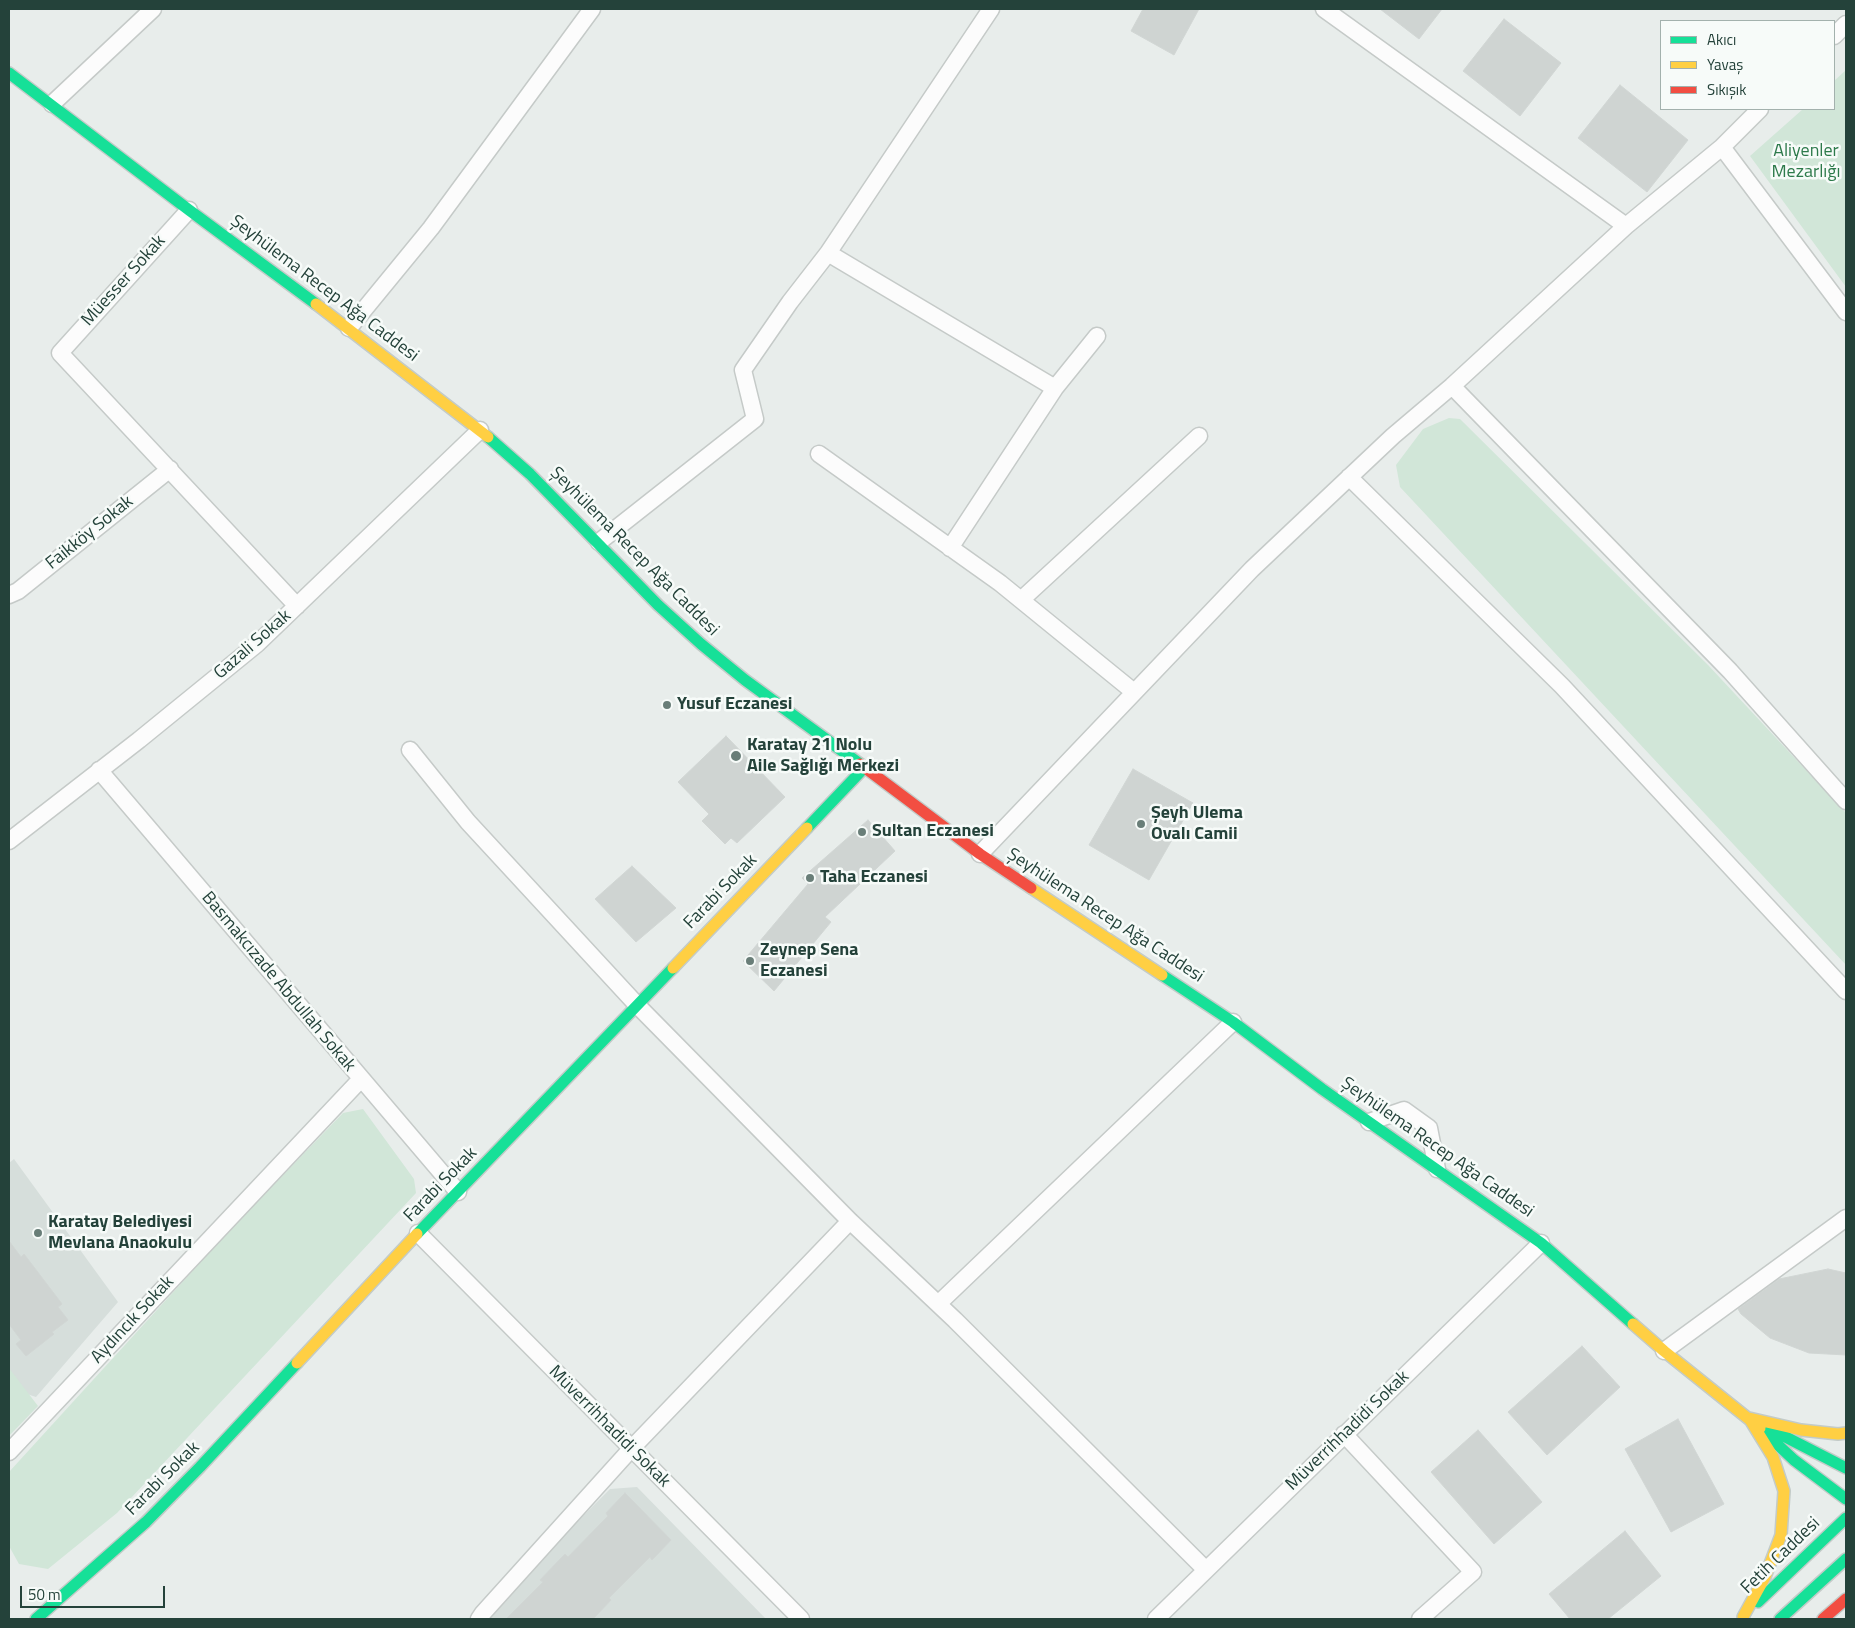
<!DOCTYPE html>
<html>
<head>
<meta charset="utf-8">
<style>
	body { margin:0 }
	#map { position:relative; width:1855px; height:1628px; overflow:hidden; background:#e8edeb; font-family:"Titillium Web",sans-serif }
	canvas { display:block }
	.frame { position:absolute; inset:0; border:10px solid #24423a; pointer-events:none }
	.legend { position:absolute; left:1660px; top:20px; width:175px; height:90px; box-sizing:border-box; background:#f7fbf9; border:1px solid #a3b1ad; margin:0; padding:6px 9px; list-style:none; font-size:15px; color:#24423a }
	.legend li { display:flex; align-items:center; gap:10px; height:25px }
	.legend b { width:25px; border:1px solid #a3b1ad }
	.scale { position:absolute; left:20px; top:1586px; width:145px; height:22px; box-sizing:border-box; border:2px solid #24423a; border-top:0; padding-left:6px; font-size:15px; line-height:18px; white-space:nowrap; color:#24423a; -webkit-text-stroke:4px #f7fbf9; paint-order:stroke }
</style>
</head>
<body>
<div id="map">
<canvas width="1855" height="1628"></canvas>
<div class="frame"></div>
<ul class="legend">
<li><b style="height:6px;background:#16e098"></b>Akıcı</li>
<li><b style="height:6px;background:#ffcf43"></b>Yavaş</li>
<li><b style="height:6px;background:#f24e42"></b>Sıkışık</li>
</ul>
<div class="scale">50 m</div>
</div>
<script>
const context = document.querySelector('canvas').getContext('2d');
context.lineJoin = 'round';
function paint(path, color) { context.fillStyle = color; context.fill(path, 'evenodd'); }
const shape = rows => new Path2D(rows.map(r => 'M' + r).join(''));
function strokePath(path, color, width, dash) { context.strokeStyle = color; context.lineWidth = width; context.lineCap = dash ? 'butt' : 'round'; context.setLineDash(dash || []); context.stroke(path); }
function label(font, color, halo, rows, align = 'center') {
  context.font = font + ' "Titillium Web",sans-serif'; context.lineWidth = 5; context.setLineDash([]); context.textBaseline = 'middle'; context.strokeStyle = halo; context.fillStyle = color; for (const [text, x, y, turn = 0] of rows) {
    context.save(); context.translate(x, y); context.rotate((+turn || 0) * Math.PI / 180); context.textAlign = isNaN(turn) ? turn : align; if (halo) context.strokeText(text, 0, 0); context.fillText(text, 0, 0); context.restore();
  }
}
paint(shape([
	[14,1159,118,1302,36,1397,27,1394,9,1370,9,1163],
	[637,1487,766,1619,480,1619,610,1489]
]), '#d6dedb');
paint(shape([
	[1846,70,1846,287,1750,156,1803,109,1834,109,1834,81],
	[1449,418,1460,419,1708,665,1846,813,1846,965,1400,487,1396,465,1423,429],
	[363,1109,414,1179,416,1193,117,1513,48,1569,19,1564,9,1546,9,1472,229,1231,343,1113],
	[9,1368,38,1406,9,1436]
]), '#d1e6d8');
const building = shape([
	[1143,9,1199,9,1174,55,1131,31,1143,9],
	[1380,9,1442,9,1419,39,1380,9],
	[1504,19,1561,63,1520,116,1463,71,1504,19],
	[1620,85,1688,140,1647,192,1578,138,1620,85],
	[726,736,785,797,737,843,731,838,725,844,702,821,709,814,678,782,726,736],
	[1133,769,1193,803,1149,880,1089,845,1133,769],
	[868,820,895,851,825,917,831,922,774,991,743,961,808,884,802,878,868,820],
	[632,866,676,908,636,942,595,899,632,866],
	[9,1241,21,1257,24,1254,62,1304,58,1307,68,1320,52,1332,54,1334,26,1356,16,1344,21,1340,9,1324,9,1241],
	[1828,1269,1846,1273,1846,1355,1809,1353,1770,1338,1741,1314,1738,1309,1779,1279,1828,1269],
	[1582,1346,1620,1387,1547,1455,1508,1412,1582,1346],
	[1678,1419,1724,1504,1671,1532,1625,1449,1678,1419],
	[1478,1430,1542,1502,1494,1544,1431,1472,1478,1430],
	[625,1493,671,1540,652,1560,650,1557,609,1598,611,1600,593,1619,506,1619,543,1582,540,1580,565,1554,568,1557,608,1516,606,1513,625,1493],
	[1625,1531,1661,1576,1608,1619,1570,1619,1549,1594,1625,1531]
]);
paint(building, '#cfd4d2');
strokePath(building, '#d1d6d4', 1);
const street = shape([
	[1324,9,1626,226],
	[1834,36,1846,24],
	[52,104,153,9],
	[1722,147,1846,312],
	[189,210,60,353,297,606],
	[828,253,1055,388],
	[349,328,431,228,592,9],
	[1452,386,1730,671,1846,801],
	[819,454,1000,583,1134,692],
	[1349,477,1562,686,1846,991],
	[599,542,755,419,743,370,790,302,828,253,991,9],
	[950,548,1055,388,1097,336],
	[9,595,18,591,170,469],
	[1021,600,1199,436],
	[410,750,468,822,637,1005,850,1221,955,1320,1206,1570],
	[99,770,458,1192],
	[9,841,139,740,257,644,480,430],
	[980,854,1252,569,1393,436,1452,386,1626,226,1722,147,1760,109],
	[1369,1122,1404,1110,1429,1128,1437,1169],
	[418,1233,801,1619],
	[938,1304,1233,1022],
	[1664,1351,1846,1218],
	[1344,1434,1473,1572,1420,1619],
	[9,1452,361,1079],
	[479,1619,483,1613,631,1449,850,1221],
	[1156,1619,1541,1243]
]);
const fast = shape([
	[9,73,189,210,316,304],
	[488,437,530,474,658,605,701,644,745,680,860,764],
	[807,828,865,767],
	[1162,975,1233,1022,1322,1089,1541,1243,1633,1324],
	[417,1234,673,968],
	[1760,1428,1794,1460,1846,1499],
	[1772,1430,1846,1468],
	[1758,1602,1846,1518],
	[36,1619,146,1522,200,1467,297,1363],
	[1780,1619,1846,1559]
]);
const slow = shape([
	[316,304,488,437],
	[1031,888,1162,975],
	[673,968,807,828],
	[1633,1324,1664,1351,1760,1428],
	[297,1363,417,1234],
	[1749,1418,1801,1430,1838,1434,1846,1433],
	[1743,1617,1765,1577,1781,1535,1784,1491,1773,1457,1749,1418]
]);
const jam = shape([
	[860,764,980,854,1031,888],
	[1823,1619,1846,1599]
]);
strokePath(street, '#c5cac8', 19);
strokePath(fast, '#c3cbc8', 14);
strokePath(slow, '#c3cbc8', 14);
strokePath(jam, '#c3cbc8', 14);
strokePath(street, '#fcfcfc', 16);
strokePath(fast, '#16e098', 11);
strokePath(slow, '#ffcf43', 11);
strokePath(jam, '#f24e42', 11);
for (const [x, y, r, color] of [
	[667,705,5,"#697e78"],
	[736,756,6,"#697e78"],
	[1141,824,5,"#697e78"],
	[862,832,5,"#697e78"],
	[810,878,5,"#697e78"],
	[750,961,5,"#697e78"],
	[38,1233,5,"#697e78"]
]) { const dot = new Path2D(); dot.arc(x, y, r, 0, 2 * Math.PI); context.fillStyle = color; context.fill(dot); strokePath(dot, '#f7fbf9', 2); }
label('18px', '#2d7a4b', '#f7fbf9', [
	["Aliyenler",1806,152],
	["Mezarlığı",1806,173]
]);
label('18px', '#24423a', '#f7fbf9', [
	["Müesser Sokak",124,281,-48],
	["Şeyhülema Recep Ağa Caddesi",324,289,37],
	["Faikköy Sokak",90,533,-39],
	["Şeyhülema Recep Ağa Caddesi",634,552,45],
	["Gazali Sokak",253,645,-41],
	["Farabi Sokak",721,892,-46],
	["Şeyhülema Recep Ağa Caddesi",1105,916,33],
	["Basmakcızade Abdullah Sokak",278,982,50],
	["Şeyhülema Recep Ağa Caddesi",1437,1148,35],
	["Farabi Sokak",441,1185,-46],
	["Aydıncık Sokak",133,1320,-47],
	["Müverrihhadidi Sokak",609,1427,45],
	["Müverrihhadidi Sokak",1348,1431,-44],
	["Farabi Sokak",163,1479,-45],
	["Fetih Caddesi",1781,1556,-44]
]);
label('bold 18px', '#24423a', '#f7fbf9', [
	["Yusuf Eczanesi",677,705],
	["Karatay 21 Nolu",747,746],
	["Aile Sağlığı Merkezi",747,767],
	["Şeyh Ulema",1151,814],
	["Ovalı Camii",1151,835],
	["Sultan Eczanesi",872,832],
	["Taha Eczanesi",820,878],
	["Zeynep Sena",760,951],
	["Eczanesi",760,972],
	["Karatay Belediyesi",48,1223],
	["Mevlana Anaokulu",48,1244]
], 'left');
</script>
</body>
</html>
